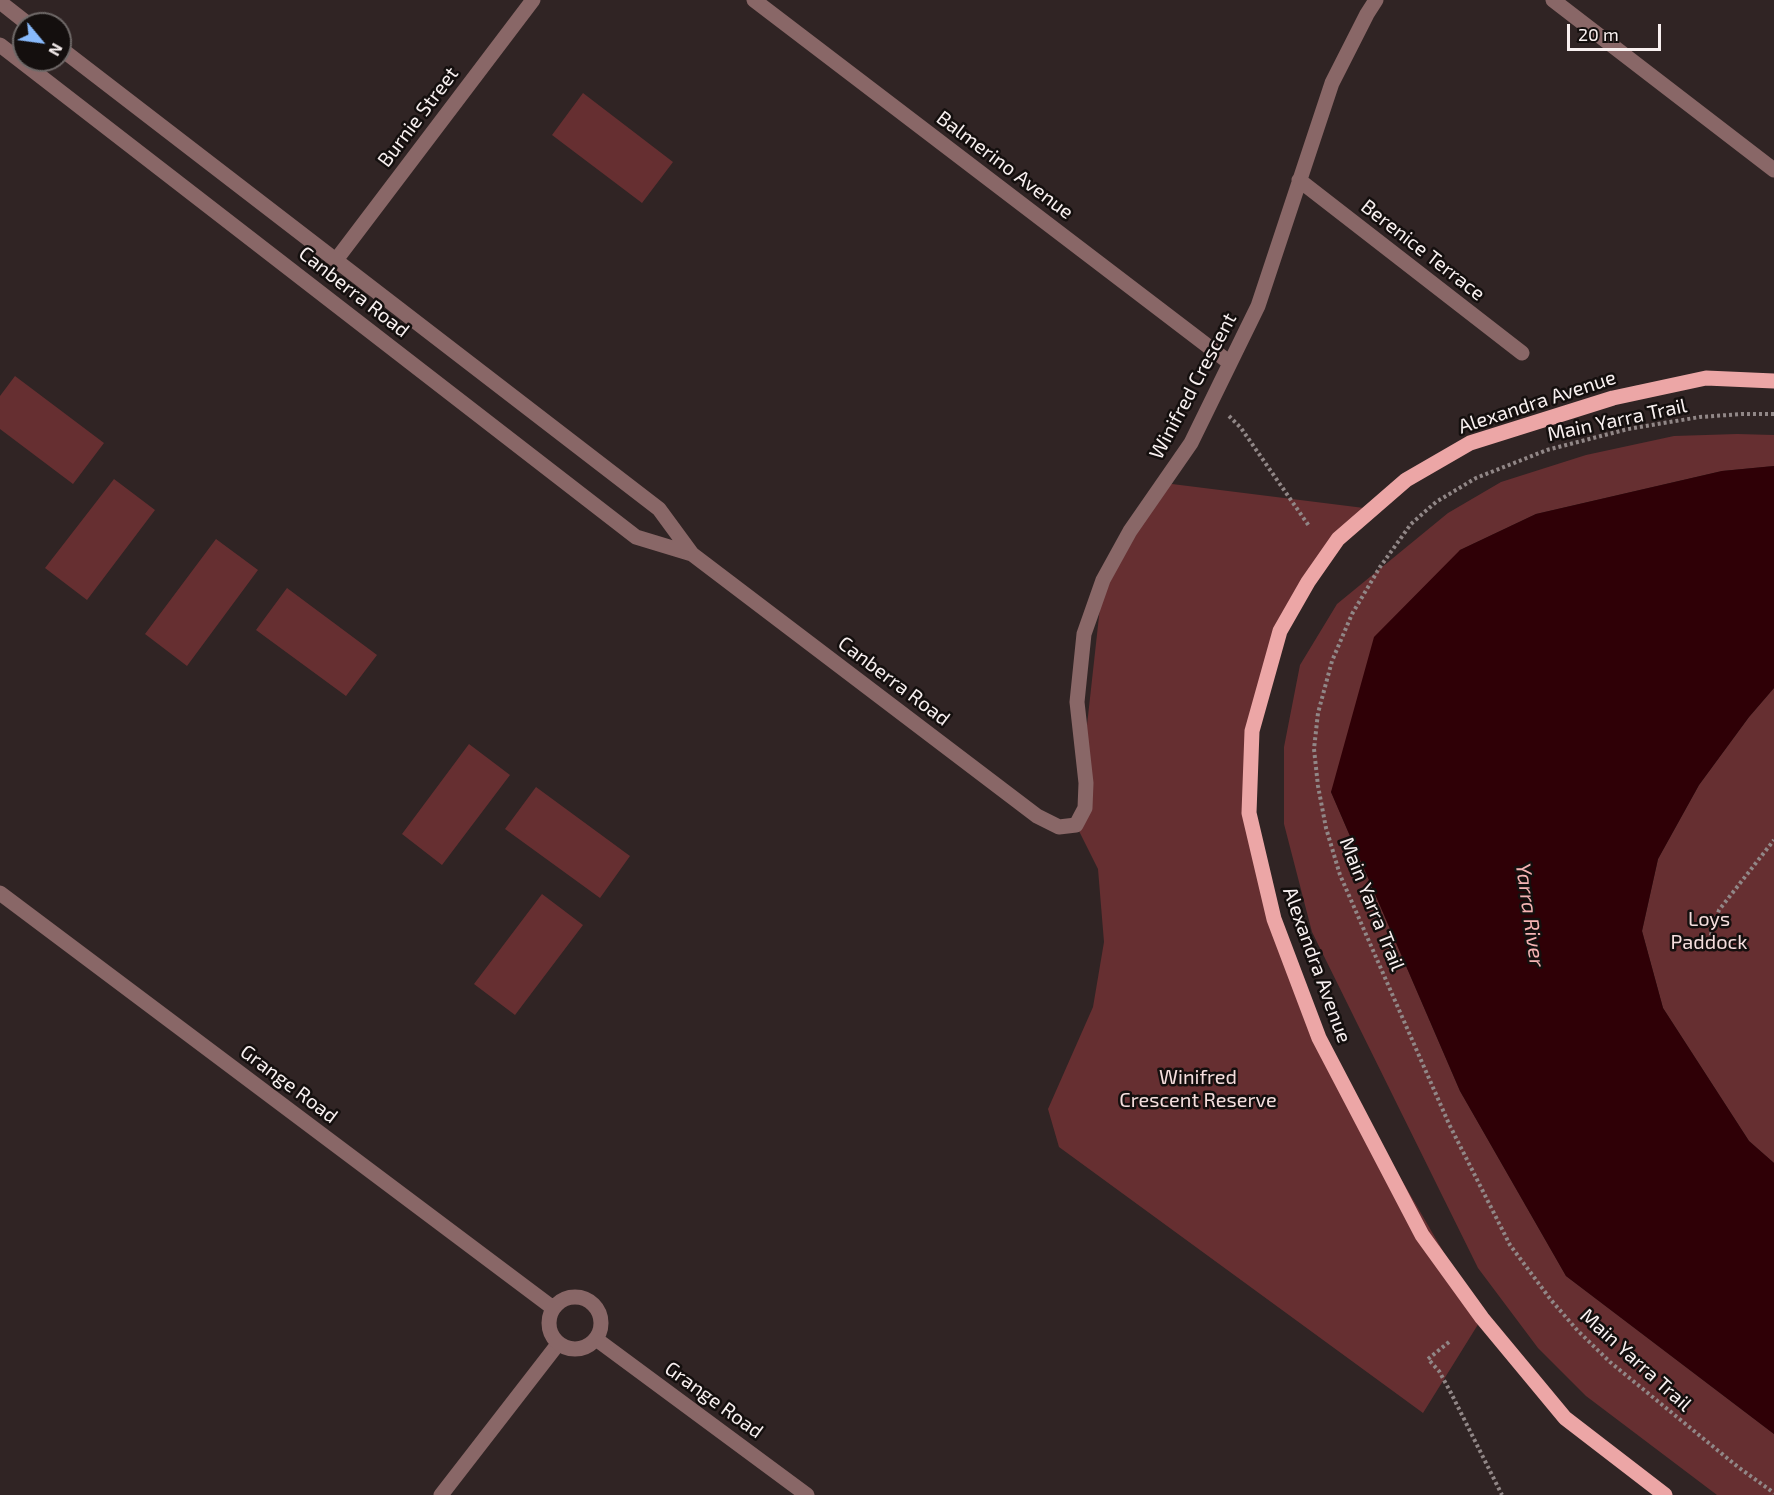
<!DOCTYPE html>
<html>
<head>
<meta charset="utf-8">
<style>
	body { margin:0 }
	#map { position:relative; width:1774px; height:1495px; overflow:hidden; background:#302424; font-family:"Exo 2",sans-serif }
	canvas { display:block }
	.north { position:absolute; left:12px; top:12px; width:60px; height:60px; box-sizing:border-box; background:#140f0e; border:2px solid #6f6968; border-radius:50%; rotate:119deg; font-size:16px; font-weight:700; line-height:24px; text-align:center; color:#f8f0f0 }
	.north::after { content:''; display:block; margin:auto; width:21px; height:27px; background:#88bafc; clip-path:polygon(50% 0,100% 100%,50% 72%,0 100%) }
	.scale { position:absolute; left:1567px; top:24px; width:94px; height:27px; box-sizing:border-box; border:3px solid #f8f0f0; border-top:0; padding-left:8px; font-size:18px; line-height:21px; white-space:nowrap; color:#f8f0f0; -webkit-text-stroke:4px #140f0e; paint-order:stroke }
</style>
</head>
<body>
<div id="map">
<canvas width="1774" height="1495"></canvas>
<div class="north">N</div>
<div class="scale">20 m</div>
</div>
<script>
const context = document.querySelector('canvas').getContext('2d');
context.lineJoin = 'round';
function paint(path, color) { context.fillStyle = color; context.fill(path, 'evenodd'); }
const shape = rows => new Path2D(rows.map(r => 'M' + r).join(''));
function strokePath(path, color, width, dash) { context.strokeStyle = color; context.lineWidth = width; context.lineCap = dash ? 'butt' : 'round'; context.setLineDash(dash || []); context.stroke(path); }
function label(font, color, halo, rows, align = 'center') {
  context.font = font + ' "Exo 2",sans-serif'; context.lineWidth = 5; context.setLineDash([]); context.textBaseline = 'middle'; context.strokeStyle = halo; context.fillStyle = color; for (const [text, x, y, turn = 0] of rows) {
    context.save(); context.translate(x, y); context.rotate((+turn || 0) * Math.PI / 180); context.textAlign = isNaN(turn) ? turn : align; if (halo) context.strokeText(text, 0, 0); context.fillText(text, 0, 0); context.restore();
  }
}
paint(shape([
	[583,93,673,162,642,203,552,135],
	[15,376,104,443,73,484,0,429,0,396],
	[1737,434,1774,435,1774,466,1722,471,1536,514,1460,550,1331,792,1460,1091,1566,1276,1774,1434,1774,1495,1717,1495,1586,1396,1538,1348,1478,1268,1312,932,1284,824,1284,747,1300,665,1337,604,1448,513,1501,482,1586,455,1674,436],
	[114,479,155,510,87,600,45,568],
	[1164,483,1372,509,1338,539,1280,632,1252,731,1249,813,1274,919,1319,1038,1482,1318,1423,1413,1059,1147,1048,1109,1093,1007,1104,942,1098,869,1076,825,1103,580],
	[216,539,258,570,187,666,145,634],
	[287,588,377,655,346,696,256,630],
	[1774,688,1774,1163,1749,1141,1663,1008,1642,931,1658,859,1699,785,1749,717],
	[469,744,510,775,442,865,402,834],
	[536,787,630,856,600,898,505,829],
	[542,894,583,925,515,1015,474,984]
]), '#662f31');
paint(shape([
	[1774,466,1774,688,1749,717,1699,785,1658,859,1642,931,1663,1008,1749,1141,1774,1163,1774,1434,1566,1276,1460,1091,1331,792,1374,637,1460,550,1536,514,1722,471]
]), '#2f0006');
strokePath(shape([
	[1774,414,1742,414,1700,417,1628,429,1547,450,1476,478,1436,502,1411,524,1380,567,1352,614,1332,661,1318,713,1314,749,1318,786,1326,828,1340,875,1449,1124,1510,1245,1551,1300,1578,1331,1610,1362,1738,1467,1774,1493],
	[1229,416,1241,428,1309,526],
	[1709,941,1719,910,1774,840],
	[1449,1342,1428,1359,1439,1371,1451,1393,1502,1495]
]), '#918787', 4, [3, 3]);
strokePath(shape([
	[754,0,1230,363],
	[1553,0,1774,170],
	[0,2,28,24],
	[0,45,636,537,692,554],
	[60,48,659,509,692,554,1037,816,1059,827,1076,825,1085,808,1086,783,1077,702,1084,634,1103,580,1130,531,1191,443,1258,306,1332,83,1367,14,1376,0],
	[1299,180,1522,353],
	[336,260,533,0],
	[441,1495,558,1344]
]), '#896767', 15);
strokePath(shape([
	[0,893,553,1308],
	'549 1323a26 26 0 1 1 52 0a26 26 0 1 1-52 0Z',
	[596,1339,807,1495]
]), '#896767', 15);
strokePath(shape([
	[1665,1495,1565,1418,1482,1318,1422,1235,1319,1038,1274,919,1249,813,1252,731,1280,631,1308,582,1338,539,1406,480,1470,443,1613,398,1706,378,1774,381]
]), '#eca6a6', 15);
label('20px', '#f8f0f0', '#140f0e', [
	["Burnie Street",418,117,-53],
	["Balmerino Avenue",1005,165,37],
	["Berenice Terrace",1423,250,38],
	["Canberra Road",354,292,38],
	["Winifred Crescent",1193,386,-62],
	["Alexandra Avenue",1537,402,-18],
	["Main Yarra Trail",1617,420,-12],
	["Canberra Road",894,681,37],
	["Main Yarra Trail",1372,904,68],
	["Alexandra Avenue",1317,965,70],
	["Grange Road",289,1084,37],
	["Main Yarra Trail",1636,1360,42],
	["Grange Road",714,1400,36]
]);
label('20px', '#f5dedd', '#140f0e', [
	["Loys",1709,919],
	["Paddock",1709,942],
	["Winifred",1198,1077],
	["Crescent Reserve",1198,1100]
]);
label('italic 21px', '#f5b4b4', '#140f0e', [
	["Yarra River",1530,915,82]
]);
</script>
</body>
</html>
